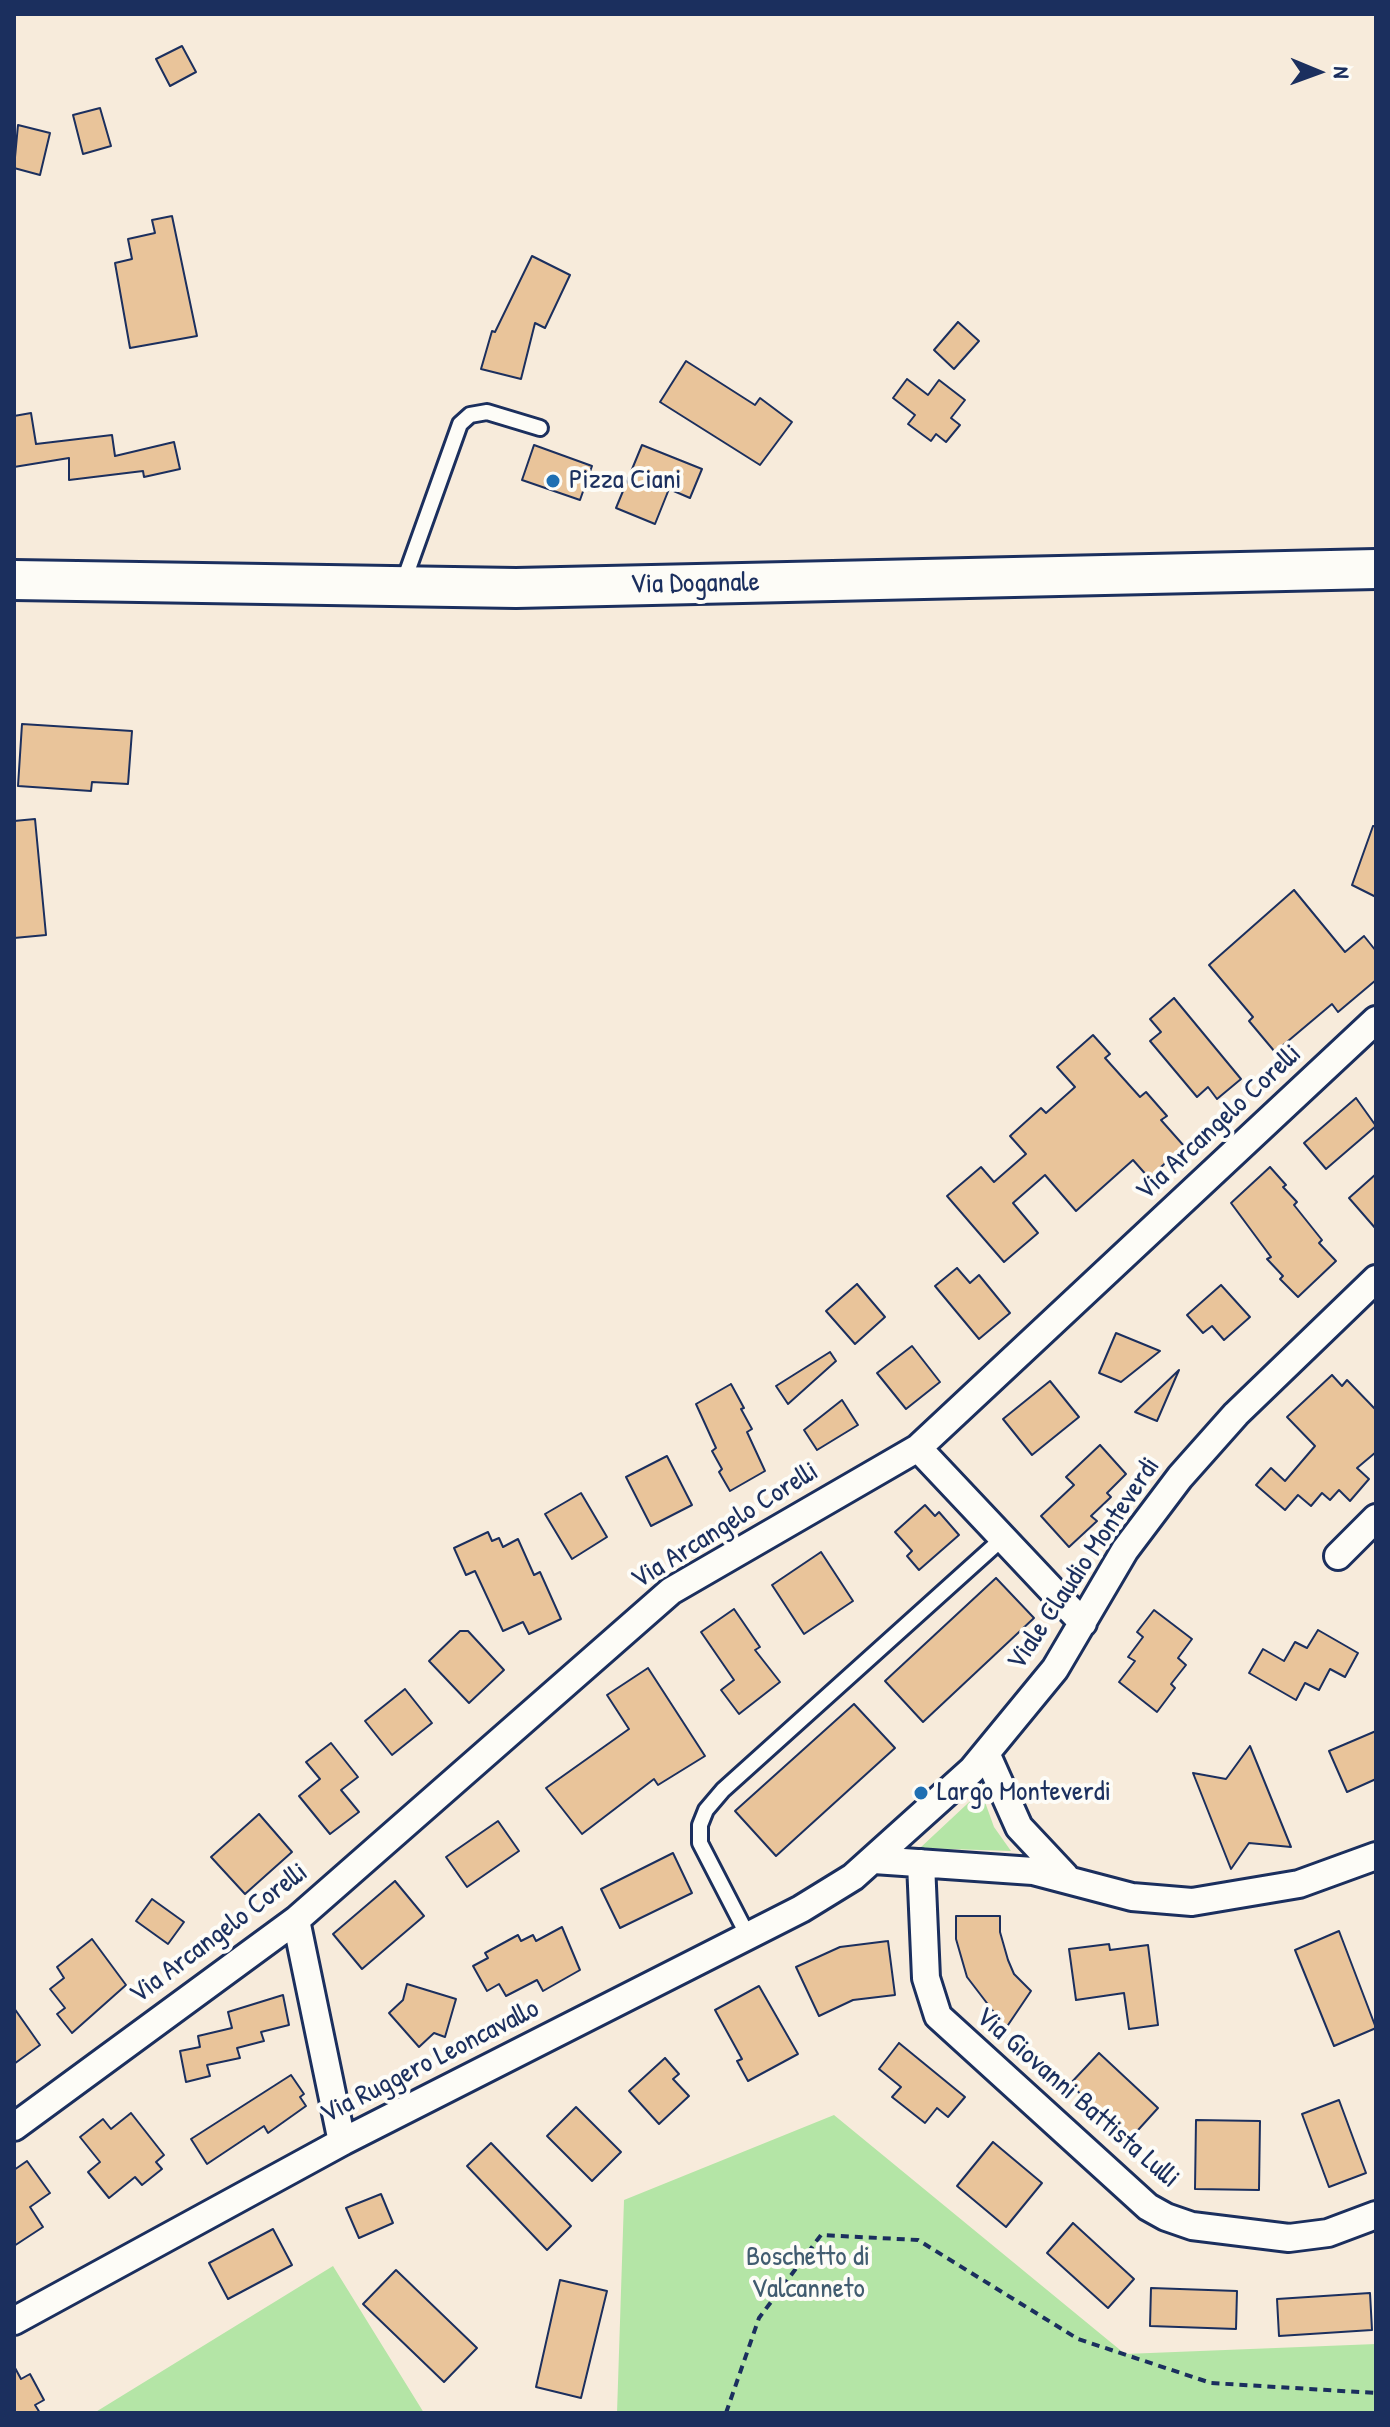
<!DOCTYPE html>
<html>
<head>
<meta charset="utf-8">
<style>
	body { margin:0 }
	#map { position:relative; width:1390px; height:2427px; overflow:hidden; background:#f7ebdb; font-family:"Patrick Hand",sans-serif }
	canvas { display:block }
	.frame { position:absolute; inset:0; border:16px solid #1b2f5e; pointer-events:none }
	.north { position:absolute; left:1278px; top:32px; width:80px; height:80px; -webkit-text-stroke:6px #fdfcf7; paint-order:stroke; rotate:91deg; font-size:22px; font-weight:700; line-height:32px; text-align:center; color:#1b2f5e }
	.north::after { content:''; display:block; margin:auto; width:28px; height:36px; background:#1b2f5e; clip-path:polygon(50% 0,100% 100%,50% 72%,0 100%) }
</style>
</head>
<body>
<div id="map">
<canvas width="1390" height="2427"></canvas>
<div class="frame"></div>
<div class="north">N</div>
</div>
<script>
const context = document.querySelector('canvas').getContext('2d');
context.lineJoin = 'round';
function paint(path, color) { context.fillStyle = color; context.fill(path, 'evenodd'); }
const shape = rows => new Path2D(rows.map(r => 'M' + r).join(''));
function strokePath(path, color, width, dash) { context.strokeStyle = color; context.lineWidth = width; context.lineCap = dash ? 'butt' : 'round'; context.setLineDash(dash || []); context.stroke(path); }
function label(font, color, halo, rows, align = 'center') {
  context.font = font + ' "Patrick Hand",sans-serif'; context.lineWidth = 8; context.setLineDash([]); context.textBaseline = 'middle'; context.strokeStyle = halo; context.fillStyle = color; for (const [text, x, y, turn = 0] of rows) {
    context.save(); context.translate(x, y); context.rotate((+turn || 0) * Math.PI / 180); context.textAlign = isNaN(turn) ? turn : align; if (halo) context.strokeText(text, 0, 0); context.fillText(text, 0, 0); context.restore();
  }
}
paint(shape([
	[981,1791,994,1827,1011,1851,920,1848],
	[834,2115,1125,2354,1376,2344,1376,2413,617,2413,624,2200],
	[333,2266,424,2413,94,2413]
]), '#b4e5a6');
const building = shape([
	[182,46,196,72,170,86,156,59,182,46],
	[100,108,111,146,83,154,73,115,100,108],
	[18,125,50,133,40,175,14,168,18,125],
	[172,216,197,336,130,348,115,263,132,259,128,239,155,233,152,220,172,216],
	[532,256,570,275,545,328,535,323,521,379,481,369,492,331,495,332,532,256],
	[958,322,979,341,954,369,934,350,958,322],
	[686,361,755,405,760,398,792,422,760,465,660,402,686,361],
	[907,379,928,395,939,380,965,400,951,418,960,425,946,442,936,434,931,441,908,424,915,415,893,398,907,379],
	[31,413,36,444,112,435,115,456,174,442,180,469,144,477,143,471,69,480,69,458,14,467,14,416,31,413],
	[534,445,592,466,580,500,522,480,534,445],
	[642,445,702,469,690,498,669,489,655,524,616,508,642,445],
	[22,724,132,731,128,784,92,782,91,791,18,786,22,724],
	[35,819,46,935,14,938,14,821,35,819],
	[1373,826,1376,826,1376,897,1352,885,1373,826],
	[1294,890,1345,952,1364,936,1376,951,1376,980,1338,1012,1332,1004,1275,1052,1249,1021,1253,1017,1209,965,1294,890],
	[1174,998,1241,1079,1217,1099,1208,1087,1197,1097,1150,1041,1161,1032,1150,1019,1174,998],
	[1093,1035,1110,1054,1105,1058,1140,1097,1146,1092,1167,1116,1161,1120,1184,1146,1149,1178,1133,1160,1076,1211,1045,1175,1013,1203,1038,1233,1004,1262,947,1196,981,1167,994,1182,1026,1154,1010,1136,1041,1108,1046,1113,1075,1087,1057,1067,1093,1035],
	[1356,1098,1376,1126,1326,1169,1304,1143,1356,1098],
	[1270,1167,1286,1185,1283,1187,1297,1202,1294,1205,1322,1240,1319,1243,1336,1261,1298,1297,1280,1279,1283,1276,1267,1259,1271,1257,1231,1203,1270,1167],
	[1376,1174,1376,1229,1349,1198,1376,1174],
	[957,1268,970,1283,979,1275,1010,1313,979,1339,935,1286,957,1268],
	[857,1284,885,1317,855,1344,826,1311,857,1284],
	[1221,1285,1250,1317,1224,1340,1212,1326,1203,1333,1187,1315,1221,1285],
	[1116,1333,1160,1351,1121,1382,1099,1373,1116,1333],
	[912,1346,940,1382,906,1409,877,1373,912,1346],
	[830,1352,836,1361,788,1404,776,1386,830,1352],
	[1179,1370,1157,1421,1135,1412,1179,1370],
	[1332,1375,1342,1386,1347,1380,1376,1410,1376,1452,1357,1468,1369,1479,1350,1501,1339,1490,1330,1500,1322,1493,1311,1506,1298,1495,1285,1510,1256,1485,1271,1468,1285,1481,1315,1446,1287,1417,1332,1375],
	[1050,1381,1079,1417,1032,1455,1003,1419,1050,1381],
	[731,1384,744,1408,741,1409,752,1429,747,1432,765,1471,730,1491,719,1472,722,1469,712,1451,716,1448,696,1404,731,1384],
	[842,1400,858,1425,817,1450,804,1430,842,1400],
	[1100,1445,1126,1474,1107,1493,1111,1497,1091,1516,1097,1521,1069,1547,1041,1516,1074,1485,1066,1477,1100,1445],
	[667,1456,692,1505,651,1526,626,1477,667,1456],
	[581,1493,607,1537,572,1559,545,1514,581,1493],
	[925,1505,935,1516,939,1512,959,1535,919,1570,907,1556,912,1551,895,1532,925,1505],
	[488,1532,492,1541,499,1538,503,1547,518,1539,534,1575,540,1572,561,1619,529,1634,523,1622,503,1631,475,1571,466,1575,454,1548,488,1532],
	[821,1552,853,1601,804,1634,772,1585,821,1552],
	[996,1578,1034,1618,923,1722,885,1681,996,1578],
	[734,1609,760,1647,755,1650,780,1682,739,1714,721,1690,734,1680,701,1632,734,1609],
	[1154,1610,1192,1639,1178,1658,1186,1665,1171,1684,1175,1688,1157,1712,1119,1682,1135,1661,1128,1657,1143,1637,1137,1632,1154,1610],
	[1318,1630,1358,1653,1345,1677,1330,1669,1319,1690,1305,1683,1296,1700,1249,1673,1263,1649,1284,1661,1295,1642,1307,1648,1318,1630],
	[460,1631,468,1631,504,1670,469,1703,429,1661,460,1631],
	[648,1668,705,1756,658,1785,654,1779,582,1834,546,1788,629,1729,607,1695,648,1668],
	[405,1689,432,1723,392,1755,365,1721,405,1689],
	[854,1704,895,1748,776,1856,735,1811,854,1704],
	[1376,1731,1376,1779,1347,1792,1329,1751,1376,1731],
	[331,1743,358,1777,341,1790,359,1812,330,1834,299,1796,320,1779,306,1762,331,1743],
	[1250,1746,1291,1847,1249,1843,1231,1869,1193,1773,1226,1779,1250,1746],
	[259,1814,292,1852,245,1894,211,1857,259,1814],
	[498,1821,519,1851,467,1887,446,1857,498,1821],
	[673,1853,692,1893,620,1928,601,1889,673,1853],
	[395,1881,424,1916,362,1969,333,1934,395,1881],
	[152,1899,184,1922,168,1944,136,1921,152,1899],
	[956,1916,1000,1916,1000,1932,1008,1960,1014,1974,1031,1991,1006,2028,967,1977,956,1939,956,1916],
	[562,1927,580,1970,543,1991,537,1980,506,1996,499,1984,487,1991,473,1966,488,1958,485,1953,518,1935,521,1941,533,1935,536,1941,562,1927],
	[1339,1931,1376,2028,1334,2046,1295,1950,1339,1931],
	[92,1939,126,1985,72,2033,57,2014,65,2008,50,1989,64,1978,57,1967,92,1939],
	[888,1941,895,1995,853,2000,819,2016,796,1967,840,1947,888,1941],
	[1109,1944,1110,1950,1148,1945,1158,2025,1129,2029,1124,1993,1076,2000,1069,1949,1109,1944],
	[407,1984,456,1999,445,2037,434,2033,419,2047,389,2013,403,2000,407,1984],
	[759,1986,798,2054,748,2081,737,2061,742,2059,715,2010,759,1986],
	[283,1995,289,2025,261,2032,264,2041,237,2048,240,2058,207,2065,210,2076,186,2082,180,2051,200,2047,198,2036,232,2028,228,2012,283,1995],
	[14,2008,40,2045,14,2064,14,2008],
	[899,2043,965,2097,948,2117,937,2108,925,2123,892,2097,901,2087,879,2069,899,2043],
	[1099,2053,1158,2108,1129,2140,1070,2084,1099,2053],
	[665,2058,679,2074,673,2079,689,2096,659,2124,629,2091,665,2058],
	[291,2075,304,2094,300,2097,306,2106,268,2133,264,2126,207,2164,191,2139,291,2075],
	[1339,2100,1366,2173,1329,2187,1302,2114,1339,2100],
	[576,2107,621,2152,592,2181,547,2136,576,2107],
	[131,2113,164,2155,156,2162,162,2169,142,2185,135,2177,109,2198,88,2172,100,2162,80,2137,103,2119,111,2129,131,2113],
	[1196,2120,1260,2121,1259,2190,1195,2189,1196,2120],
	[993,2142,1042,2183,1006,2227,957,2186,993,2142],
	[491,2143,571,2226,547,2250,467,2166,491,2143],
	[27,2161,50,2193,30,2207,43,2227,14,2246,14,2170,27,2161],
	[381,2194,393,2223,359,2238,346,2208,381,2194],
	[1073,2223,1134,2279,1108,2308,1047,2253,1073,2223],
	[273,2229,292,2265,228,2299,209,2263,273,2229],
	[396,2270,477,2348,444,2382,363,2304,396,2270],
	[560,2280,607,2291,581,2398,536,2387,560,2280],
	[1151,2288,1237,2291,1236,2329,1150,2326,1151,2288],
	[1370,2293,1372,2330,1279,2336,1277,2299,1370,2293],
	[14,2366,21,2379,30,2374,44,2400,35,2405,40,2413,14,2413,14,2366]
]);
paint(building, '#e9c49a');
strokePath(building, '#1b2f5e', 2);
const lane = shape([
	[402,586,460,424,470,415,487,412,540,428],
	[748,1936,700,1843,700,1825,706,1810,723,1790,1003,1538]
]);
const street = shape([
	[918,1448,1083,1623],
	[1338,1556,1376,1518],
	[986,1753,1019,1827,1065,1876],
	[874,1860,1033,1871,1132,1897,1192,1902,1299,1884,1376,1856],
	[921,1863,926,1978,938,2016,1148,2207,1166,2217,1192,2226,1289,2238,1328,2233,1376,2215],
	[296,1920,342,2142],
	[14,2127,296,1920,671,1591,918,1448,1376,1020],
	[14,2321,342,2142,801,1909,853,1877,972,1770,1055,1669,1125,1550,1180,1477,1236,1414,1376,1279]
]);
const secondary = shape([
	[14,580,516,588,1376,569]
]);
strokePath(lane, '#1b2f5e', 20);
strokePath(street, '#1b2f5e', 32);
strokePath(secondary, '#1b2f5e', 44);
strokePath(shape([
	[330,2413,338,2413],
	[726,2413,759,2318,821,2235,918,2240,1078,2339,1211,2383,1376,2393]
]), '#1b2f5e', 4, [8, 6]);
strokePath(lane, '#fdfcf7', 14);
strokePath(street, '#fdfcf7', 26);
strokePath(secondary, '#fdfcf7', 38);
for (const [x, y, r, color] of [
	[553,481,8,"#1f6fb2"],
	[921,1793,8,"#1f6fb2"]
]) { const dot = new Path2D(); dot.arc(x, y, r, 0, 2 * Math.PI); context.fillStyle = color; context.fill(dot); strokePath(dot, '#fdfcf7', 3); }
label('28px', '#1b2f5e', '#fdfcf7', [
	["Pizza Ciani",569,481],
	["Largo Monteverdi",937,1793]
], 'left');
label('28px', '#1b2f5e', '#fdfcf7', [
	["Via Doganale",695,584,-1],
	["Via Arcangelo Corelli",1219,1123,-43],
	["Via Arcangelo Corelli",725,1526,-32],
	["Viale Claudio Monteverdi",1084,1564,-56],
	["Via Arcangelo Corelli",219,1934,-37],
	["Via Ruggero Leoncavallo",430,2062,-27],
	["Via Giovanni Battista Lulli",1077,2098,41]
]);
label('28px', '#415c70', '#fdfcf7', [
	["Boschetto di",808,2258],
	["Valcanneto",808,2290]
]);
</script>
</body>
</html>
